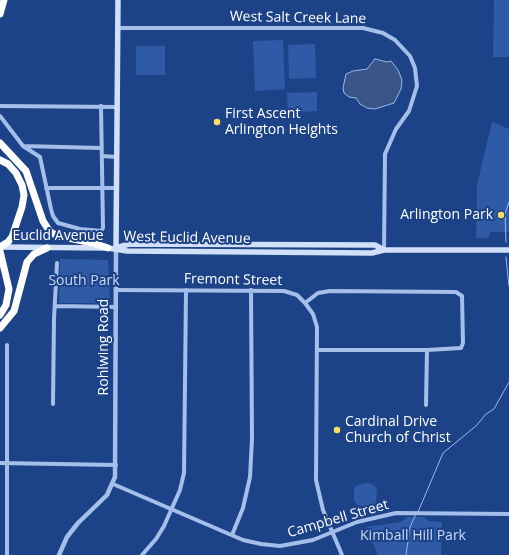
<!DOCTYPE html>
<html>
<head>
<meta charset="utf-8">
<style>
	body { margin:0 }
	canvas { display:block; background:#1c4287 }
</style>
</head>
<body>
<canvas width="509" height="555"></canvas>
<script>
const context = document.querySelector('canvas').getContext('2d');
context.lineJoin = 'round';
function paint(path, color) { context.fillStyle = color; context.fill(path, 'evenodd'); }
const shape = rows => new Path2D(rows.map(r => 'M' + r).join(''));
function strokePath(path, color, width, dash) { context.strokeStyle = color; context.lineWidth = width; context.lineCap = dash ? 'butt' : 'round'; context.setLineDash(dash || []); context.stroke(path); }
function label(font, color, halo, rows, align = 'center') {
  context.font = font + ' "Open Sans",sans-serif'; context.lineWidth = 4; context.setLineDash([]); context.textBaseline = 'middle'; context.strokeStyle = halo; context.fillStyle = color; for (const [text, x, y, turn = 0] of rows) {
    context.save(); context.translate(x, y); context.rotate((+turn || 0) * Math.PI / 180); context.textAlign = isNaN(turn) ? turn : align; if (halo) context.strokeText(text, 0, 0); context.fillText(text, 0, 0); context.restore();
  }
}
paint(shape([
	[494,0,509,0,509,57,493,57],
	[283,40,285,89,255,91,253,41],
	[315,44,316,78,289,79,288,45],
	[136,46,165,46,165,75,136,75],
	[317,92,317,111,288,113,287,93],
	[492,122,509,129,509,232,491,232,488,238,476,238,477,185],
	[60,259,108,260,110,303,59,303],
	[369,483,375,486,377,491,376,502,374,505,358,506,354,501,354,487,361,484],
	[407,517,424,517,428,521,442,522,441,555,378,555,366,527,401,522]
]), '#2f5aa5');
const water = shape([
	[375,59,387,62,391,61,398,70,402,80,401,89,394,103,375,109,367,108,360,104,356,98,349,97,344,93,343,88,346,74,353,71,367,69,375,59]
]);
paint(water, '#395487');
strokePath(water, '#98b9ed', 1);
strokePath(shape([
	[506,242,505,214,509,202],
	[506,257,509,286],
	[418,512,443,453,476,426,486,414,494,409,509,382],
	[406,555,410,527,416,514]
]), '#98b9ed', 1);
strokePath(shape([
	[118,28,363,28,383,33,395,40,410,56,415,68,417,86,409,111,396,129,385,154,384,250],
	[0,106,117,107],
	[0,116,23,146,101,148],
	[23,146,40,157,51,209,53,216,58,223,80,229,101,231,103,228,101,106],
	[102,156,117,157],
	[46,188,117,188],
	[116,290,284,291,297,295,305,303,318,293,330,291,456,292,462,296,463,343,461,348,427,350,317,350],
	[305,303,313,314,317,327,316,480,323,510,342,555],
	[56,306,116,307],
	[7,345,7,555],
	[53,404,54,319,57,263],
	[426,405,427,350],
	[0,463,116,465],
	[113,484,243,540,261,544,280,546,313,540,357,522,396,513,509,514],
	[232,535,243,508,250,477,252,439,251,290],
	[142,555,156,539,164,526,180,490,184,473,186,290]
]), '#a5bfeb', 4);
strokePath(shape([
	[59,555,67,537,78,523,107,495,115,477,116,248]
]), '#a5bfeb', 4.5);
strokePath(shape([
	[0,247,108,248,127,251,372,253,384,250,509,250],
	[116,248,129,244,375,245,384,250],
	[116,248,118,0]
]), '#d1dff8', 5.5);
strokePath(shape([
	[0,14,4,0],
	[0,143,26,171,43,221,50,232,58,236,93,243,108,248],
	[0,160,8,164,16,173,22,185,24,195,22,207,12,237,8,242,0,247],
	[0,251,9,289,6,305,0,315],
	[0,328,14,311,27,262,34,254,47,248]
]), '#fff', 7);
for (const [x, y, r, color] of [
	[217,122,4,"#fcdc62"],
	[501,215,4,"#fcdc62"],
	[337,430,4,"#fcdc62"]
]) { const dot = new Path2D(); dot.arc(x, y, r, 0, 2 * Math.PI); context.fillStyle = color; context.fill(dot); strokePath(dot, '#1c4287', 1.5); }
label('14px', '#fff', '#1c4287', [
	["West Salt Creek Lane",298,18,1],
	["Euclid Avenue",58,236],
	["West Euclid Avenue",187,238,1],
	["Fremont Street",233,280,1],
	["Rohlwing Road",104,347,-90],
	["Campbell Street",338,519,-16]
]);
label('14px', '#fff', '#1c4287', [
	["First Ascent",225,114],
	["Arlington Heights",225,130],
	["Arlington Park",493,215,"right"],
	["Cardinal Drive",345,422],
	["Church of Christ",345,438]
], 'left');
label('14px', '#cadbf8', '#1c4287', [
	["South Park",84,281],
	["Kimball Hill Park",413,536]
]);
</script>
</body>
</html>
